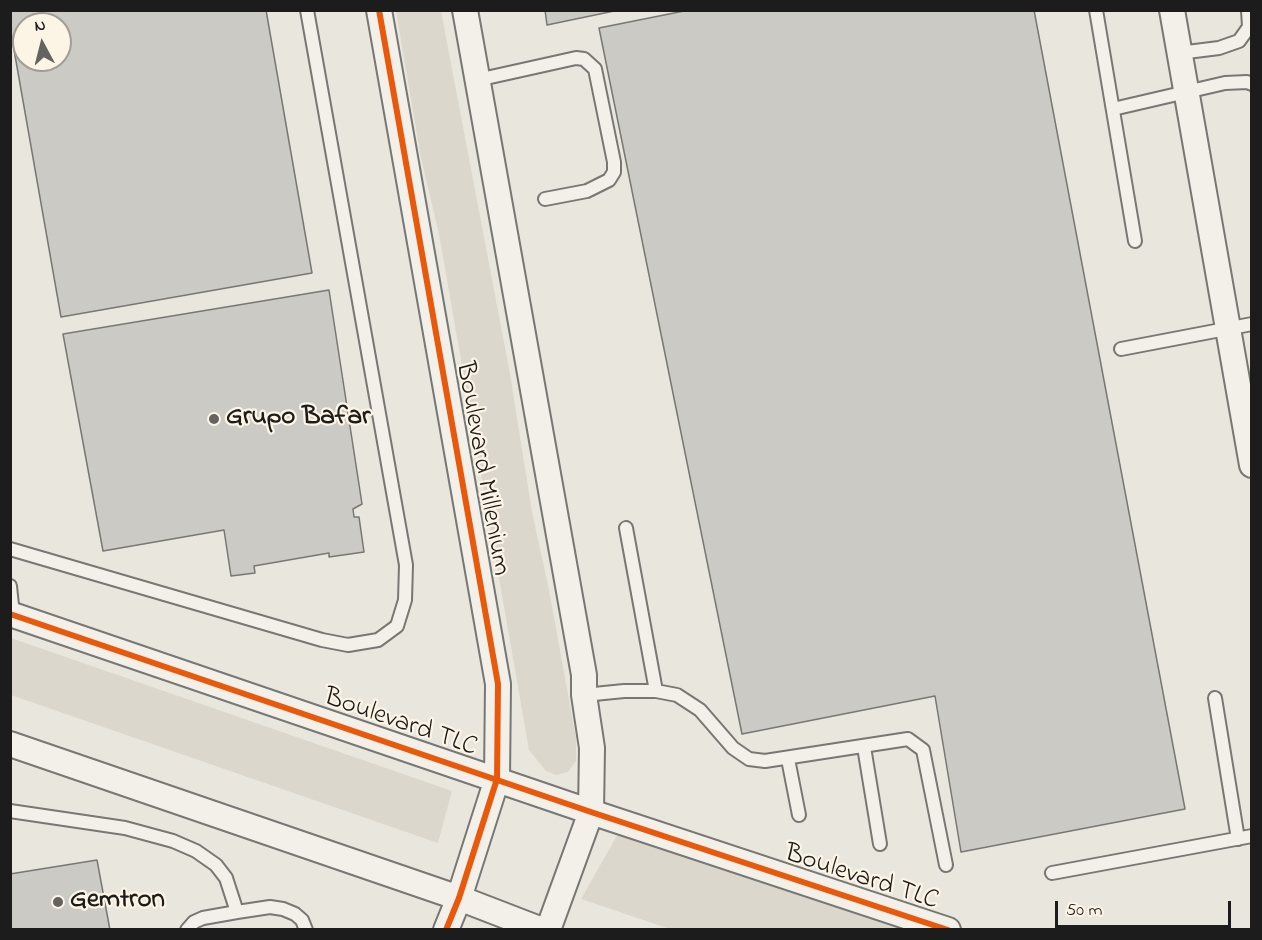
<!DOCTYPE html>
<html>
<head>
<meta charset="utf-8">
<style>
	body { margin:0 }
	#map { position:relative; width:1262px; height:940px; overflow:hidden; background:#e9e6de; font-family:"Indie Flower",sans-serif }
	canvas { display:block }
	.frame { position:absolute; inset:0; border:12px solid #1c1c1c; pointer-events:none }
	.north { position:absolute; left:12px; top:12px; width:60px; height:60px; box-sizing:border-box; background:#fcf5e5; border:2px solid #a29e95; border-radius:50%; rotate:353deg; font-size:16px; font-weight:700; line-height:24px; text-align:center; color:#1c1c1c }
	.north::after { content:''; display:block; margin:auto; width:21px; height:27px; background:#646360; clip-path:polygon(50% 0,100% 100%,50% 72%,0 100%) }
	.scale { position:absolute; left:1055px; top:901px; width:176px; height:27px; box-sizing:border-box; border:3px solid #1c1c1c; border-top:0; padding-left:8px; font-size:18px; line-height:21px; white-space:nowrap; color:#1c1c1c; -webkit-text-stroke:4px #fcf5e5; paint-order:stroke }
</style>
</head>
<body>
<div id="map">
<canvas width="1262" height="940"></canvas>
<div class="frame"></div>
<div class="north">N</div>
<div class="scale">50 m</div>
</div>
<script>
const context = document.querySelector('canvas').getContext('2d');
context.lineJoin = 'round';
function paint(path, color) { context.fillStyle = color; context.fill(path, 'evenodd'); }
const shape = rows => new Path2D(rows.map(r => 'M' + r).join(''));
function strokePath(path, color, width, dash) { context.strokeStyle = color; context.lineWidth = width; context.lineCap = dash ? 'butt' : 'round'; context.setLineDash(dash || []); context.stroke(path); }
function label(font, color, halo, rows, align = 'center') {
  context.font = font + ' "Indie Flower",sans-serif'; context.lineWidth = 4.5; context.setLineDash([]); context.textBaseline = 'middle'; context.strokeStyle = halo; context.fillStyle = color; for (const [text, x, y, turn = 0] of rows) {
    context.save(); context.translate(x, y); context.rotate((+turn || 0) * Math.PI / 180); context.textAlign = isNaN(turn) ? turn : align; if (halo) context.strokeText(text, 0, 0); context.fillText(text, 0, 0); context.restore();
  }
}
paint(shape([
	[396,11,441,11,510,374,532,512,549,590,576,738,576,761,568,772,556,775,546,771,529,750,439,234,421,158],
	[11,638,452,791,438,843,11,695],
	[619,832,910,929,670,929,581,899]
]), '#dbd7cc');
const building = shape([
	[10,10,266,10,312,273,61,317,10,27,10,10],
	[24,24,60,24,60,60,24,60,24,24],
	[545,10,619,10,547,25,545,10],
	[689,10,1034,10,1185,809,961,852,935,696,742,734,599,28,689,10],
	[329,290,362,504,353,509,354,517,359,517,364,552,329,557,329,553,254,566,255,573,231,576,224,530,103,551,63,334,329,290],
	[97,860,110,930,10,930,10,874,97,860]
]);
paint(building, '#cccac4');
strokePath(building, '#787773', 1.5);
const service = shape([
	[1096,10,1135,241],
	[1179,53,1219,48,1239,41,1249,27,1248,10],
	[477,80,576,58,584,59,595,69,614,162,614,172,609,180,587,191,545,199],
	[1113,109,1225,83,1247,82,1252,84],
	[1121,349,1252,324],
	[626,528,656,691],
	[10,549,322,640,348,645,378,640,397,626,405,600,406,565,307,10],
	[10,586,13,615],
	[584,695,624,691,656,691,677,695,700,710,733,748,749,759,765,761,908,739,923,750,946,865],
	[1215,698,1238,839],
	[864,747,880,844],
	[788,759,799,815],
	[10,811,125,828,173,841,196,851,216,865,226,878,237,912,203,918,194,922,187,930],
	[1052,873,1252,836],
	[237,912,270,907,283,909,295,914,302,920,306,930]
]);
const minor = shape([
	[379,10,498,684,497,779,459,898,446,930],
	[465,10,584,675,584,695,592,748,591,812,548,930],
	[1172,10,1252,465],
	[10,614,591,812,948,930],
	[10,744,459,898,542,930]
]);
strokePath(service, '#787773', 16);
strokePath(minor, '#787773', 28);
strokePath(service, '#f3f0ea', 12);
strokePath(minor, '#f3f0ea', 24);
strokePath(shape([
	[379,10,498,684,497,779,459,898,446,930],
	[10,614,591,812,948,930]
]), '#e8590c', 6);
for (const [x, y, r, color] of [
	[214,419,6,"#646360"],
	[58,902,6,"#646360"]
]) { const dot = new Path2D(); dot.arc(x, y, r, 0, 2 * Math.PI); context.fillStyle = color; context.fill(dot); strokePath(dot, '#fcf5e5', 2); }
label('bold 27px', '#1c1c1c', '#fcf5e5', [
	["Grupo Bafar",226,419],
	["Gemtron",70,902]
], 'left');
label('27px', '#1c1c1c', '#fcf5e5', [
	["Boulevard Millenium",481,469,80],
	["Boulevard TLC",400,724,19],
	["Boulevard TLC",861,879,18]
]);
</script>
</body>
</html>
